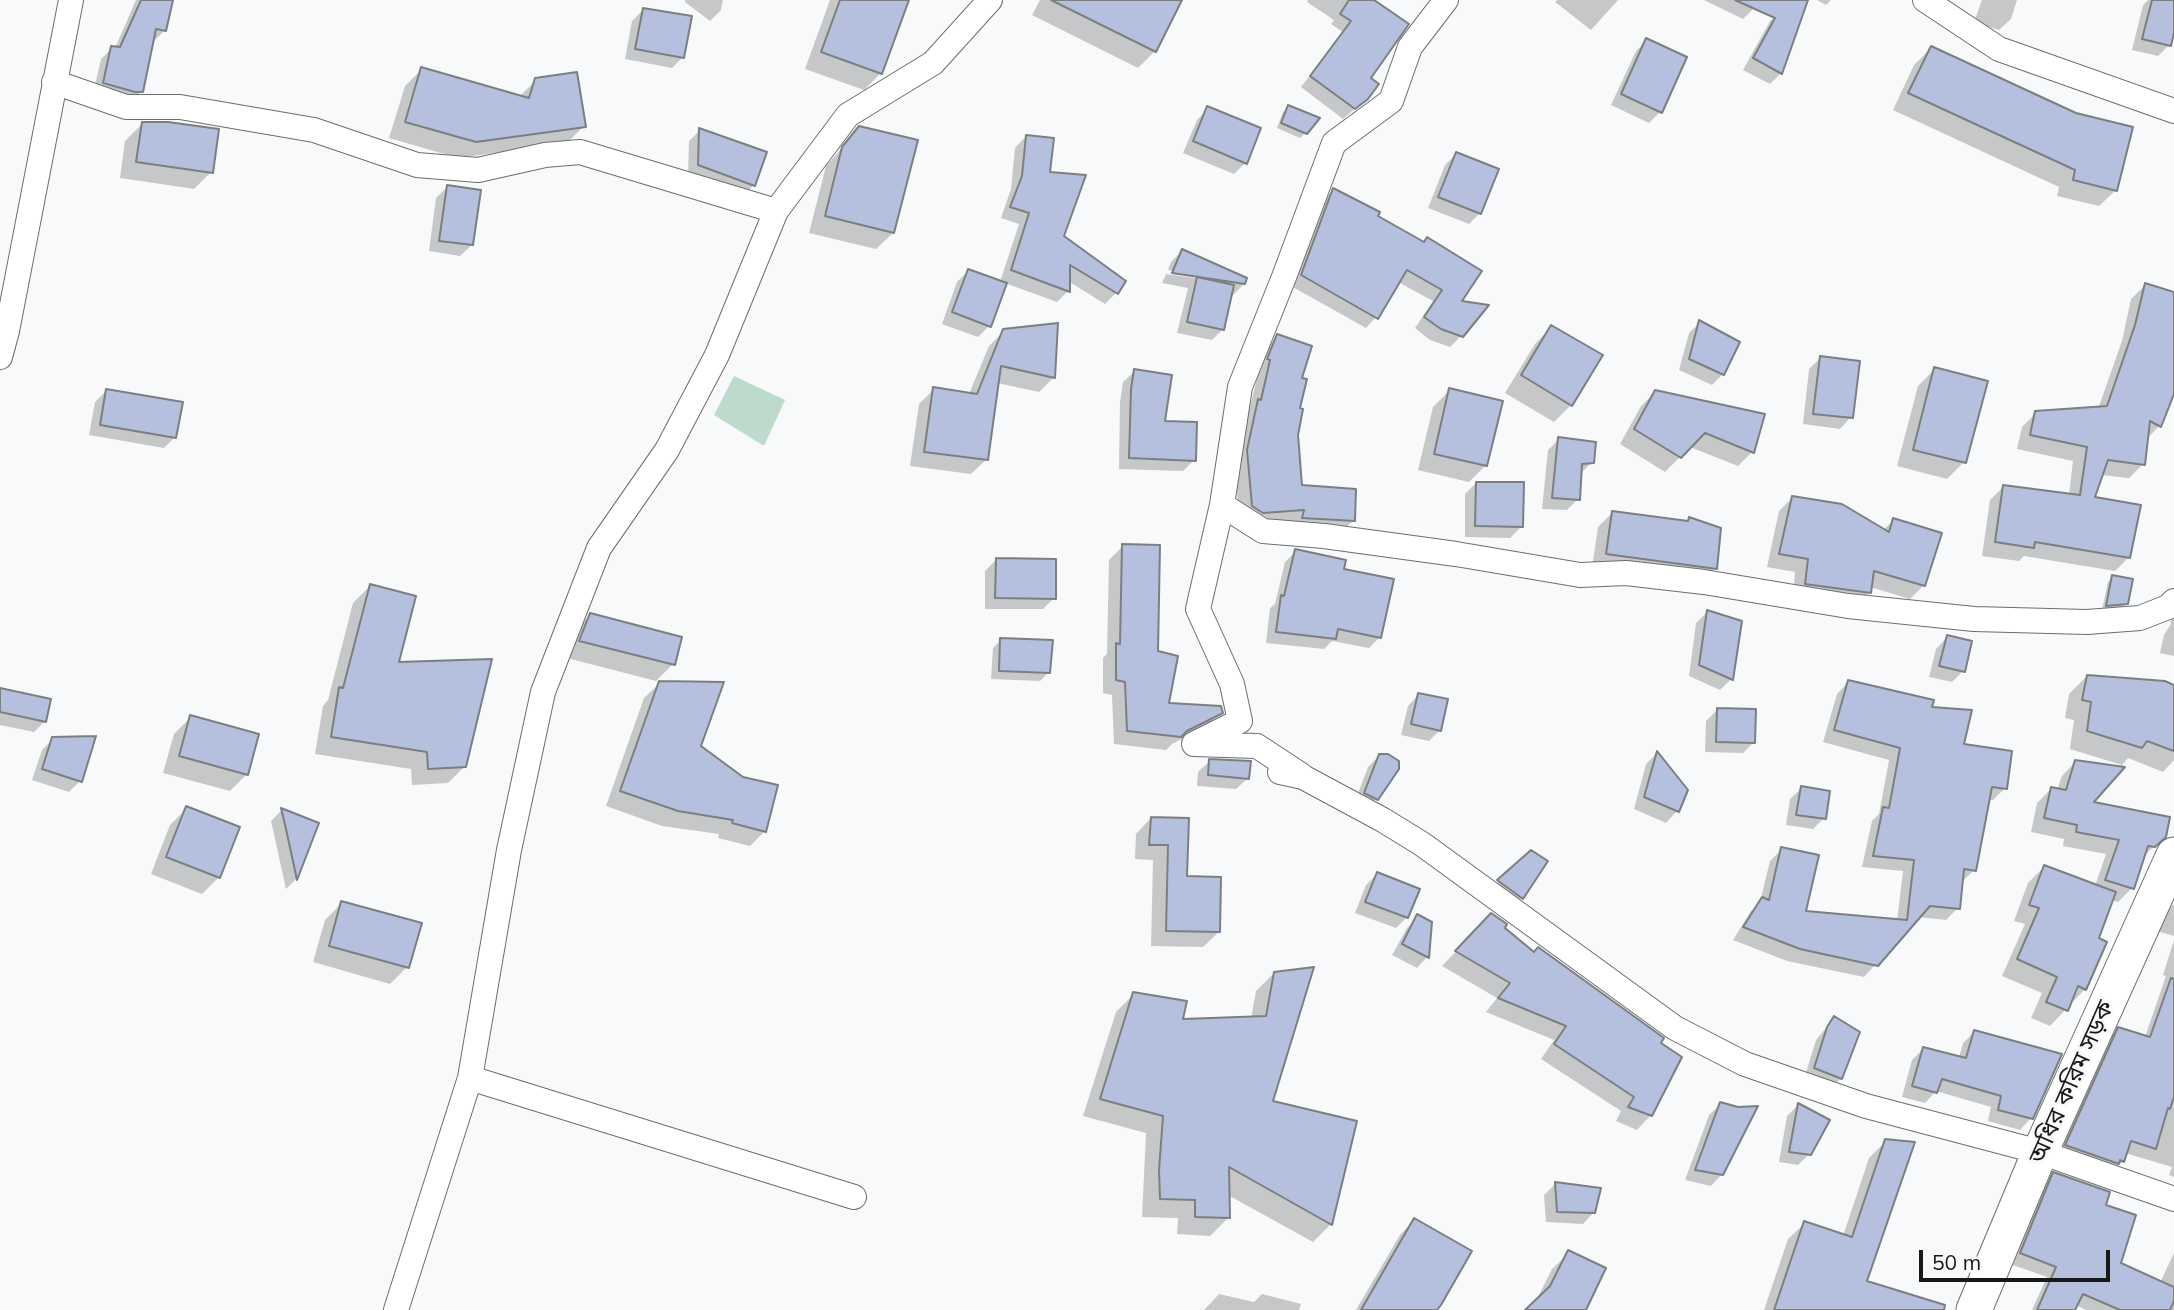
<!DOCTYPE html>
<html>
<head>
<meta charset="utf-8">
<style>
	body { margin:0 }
	#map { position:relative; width:2174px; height:1310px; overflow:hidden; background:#f8f9fb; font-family:Mulish,sans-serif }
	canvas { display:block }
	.scale { position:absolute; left:1919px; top:1250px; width:191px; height:32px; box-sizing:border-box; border:4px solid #181819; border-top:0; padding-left:9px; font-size:21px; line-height:24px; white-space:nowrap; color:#181819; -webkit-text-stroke:5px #f8f9fb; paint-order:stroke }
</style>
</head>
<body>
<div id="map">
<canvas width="2174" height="1310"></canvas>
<div class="scale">50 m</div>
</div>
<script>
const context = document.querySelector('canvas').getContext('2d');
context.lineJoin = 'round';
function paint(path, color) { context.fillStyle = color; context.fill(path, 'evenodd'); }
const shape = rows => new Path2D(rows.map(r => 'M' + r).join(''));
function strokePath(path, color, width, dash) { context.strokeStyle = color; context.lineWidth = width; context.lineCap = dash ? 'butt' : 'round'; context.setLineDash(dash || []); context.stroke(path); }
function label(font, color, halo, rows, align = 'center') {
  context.font = font + ' Mulish,"Noto Sans Bengali",sans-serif'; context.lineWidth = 6; context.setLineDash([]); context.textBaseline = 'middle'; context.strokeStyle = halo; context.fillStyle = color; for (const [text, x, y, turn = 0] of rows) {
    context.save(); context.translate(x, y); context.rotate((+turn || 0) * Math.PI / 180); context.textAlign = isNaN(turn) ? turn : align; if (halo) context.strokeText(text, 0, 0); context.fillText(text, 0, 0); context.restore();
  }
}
paint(shape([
	[734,376,785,400,764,446,714,415]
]), '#bddacc');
paint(shape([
	[136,0,171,0,165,30,154,41,142,91,130,102,93,94,101,59,112,48,115,48],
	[685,0,723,0,721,10,710,21,685,2],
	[830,0,907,0,881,73,864,90,805,69],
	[1040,0,1180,0,1155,51,1138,68,1032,15],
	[1308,0,1370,0,1367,98,1343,119,1301,87,1343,32,1331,24,1334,20,1307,2],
	[1557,0,1618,0,1591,30,1555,2],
	[1704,0,1758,0,1754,8,1743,19],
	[1817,0,1831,0,1826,5],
	[1982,0,2017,0,2011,19,1999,30,1974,22],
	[2148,0,2174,0,2174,25,2169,45,2158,56,2132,50,2143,5],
	[643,10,683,57,672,68,625,59,632,21],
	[1782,10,1781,73,1770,84,1743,70,1770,21],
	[1647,40,1660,112,1649,123,1611,105,1636,51],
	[1931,48,2116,190,2099,206,2057,196,2059,187,1893,110,1914,65],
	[422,69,519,97,536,80,584,126,567,143,458,158,389,138,405,86],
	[1288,107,1305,133,1300,138,1277,128,1283,112],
	[1208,109,1245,163,1234,174,1183,153,1197,120],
	[142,124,211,172,194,189,120,178,125,141],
	[860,128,893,233,876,249,809,233,826,166],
	[700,130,754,185,743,196,688,176,689,141],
	[1026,136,1048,173,1062,237,1116,293,1105,304,1068,281,1068,291,1057,302,1005,283,989,326,978,337,942,324,957,282,968,271,1000,282,1019,224,1001,218,1011,189,1015,148],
	[1456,154,1480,213,1469,224,1428,208,1445,165],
	[447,187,472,245,460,256,429,251,436,198],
	[1333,190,1458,302,1461,336,1450,347,1430,340,1415,328,1433,301,1398,282,1376,317,1366,328,1291,286,1323,201],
	[1182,251,1244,284,1233,295,1230,294,1223,329,1212,340,1177,333,1188,288,1162,283,1166,274,1215,281,1210,277,1168,270,1171,262],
	[2145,285,2174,294,2174,389,2159,426,2146,440,2143,464,2129,478,2101,475,2093,498,2129,557,2115,571,2024,556,2019,561,1982,556,1990,500,2004,486,2069,495,2073,461,2017,449,2022,427,2036,413,2098,409,2122,341,2131,299],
	[1700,322,1723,374,1712,385,1679,370,1689,333],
	[1551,327,1571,405,1554,422,1505,393,1535,344],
	[1004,331,1054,377,1039,392,997,383,986,460,971,474,910,466,919,404,934,389,969,394,989,346],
	[1278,336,1300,379,1296,435,1300,487,1353,521,1339,534,1239,520,1235,464,1245,415,1249,411,1264,350],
	[1820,358,1851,417,1840,429,1803,424,1809,369],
	[1935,369,1964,462,1947,479,1897,466,1918,386],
	[1135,371,1163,423,1194,460,1183,471,1119,469,1120,402,1123,382],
	[107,390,175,437,164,448,89,435,95,402],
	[1450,390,1486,465,1469,482,1418,470,1433,407],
	[1655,392,1752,452,1738,466,1690,447,1665,472,1620,444,1641,406],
	[1559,439,1592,462,1581,473,1578,499,1567,510,1542,509,1548,450],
	[1476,483,1521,527,1510,538,1465,537,1465,494],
	[1792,498,1883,530,1894,520,1924,585,1910,599,1870,587,1869,593,1856,606,1793,597,1795,572,1767,567,1779,511],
	[1613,512,1686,523,1689,519,1715,568,1700,583,1592,568,1598,527],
	[1123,546,1156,653,1167,705,1221,712,1207,726,1172,744,1166,750,1114,744,1112,695,1103,693,1103,658,1107,654,1109,560],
	[1296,551,1342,570,1380,637,1369,648,1332,641,1324,649,1266,643,1270,608,1275,604,1285,562],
	[996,560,1054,598,1043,609,985,609,985,571],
	[2113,577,2127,603,2121,608,2102,610,2108,582],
	[370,586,396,664,465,766,448,783,412,785,411,769,315,754,323,706,328,700,353,603],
	[2174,589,2174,656,2160,653,2164,635,2171,624,2169,612],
	[1707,612,1731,679,1720,690,1689,676,1696,623],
	[590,615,673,664,656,681,563,657,573,632],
	[1947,637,1963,671,1952,682,1929,677,1936,649],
	[1001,640,1049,672,1040,681,991,679,993,648],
	[2087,676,2174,686,2174,760,2163,772,2128,758,2122,765,2070,749,2074,720,2065,718,2069,694],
	[1849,681,1930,709,2005,788,1993,800,1988,799,1974,870,1962,882,1958,908,1946,920,1918,917,1864,977,1787,961,1733,940,1751,911,1760,902,1770,861,1782,849,1804,913,1897,921,1903,871,1862,867,1872,821,1879,814,1889,760,1823,742,1837,694],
	[660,683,699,746,765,831,750,846,718,838,719,834,662,826,606,806,644,698],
	[0,690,45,721,34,732,0,725],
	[1419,694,1440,730,1429,741,1401,735,1408,706],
	[1717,710,1754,742,1743,753,1705,752,1706,721],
	[191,717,247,774,230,791,163,773,174,734],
	[53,739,80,781,69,792,32,780,42,750],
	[1657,753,1686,791,1677,811,1666,823,1634,809,1646,764],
	[1379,756,1376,799,1365,810,1354,804,1368,767],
	[1210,761,1248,778,1236,789,1197,786,1198,772],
	[2076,761,2091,803,2164,836,2142,858,2132,888,2118,902,2111,900,2097,939,2085,989,2050,1026,2031,1018,2042,993,2002,976,2025,924,2014,921,2028,883,2044,867,2095,886,2106,854,2063,846,2064,839,2031,832,2037,803,2051,789,2057,790,2062,776],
	[1802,788,1824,818,1813,829,1786,825,1790,799],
	[187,808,219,877,202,894,151,874,170,825],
	[282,810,317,824,296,879,286,889,271,821],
	[1151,818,1187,820,1185,878,1219,932,1203,947,1151,946,1153,860,1135,859,1136,834],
	[1531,852,1522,898,1511,909,1487,892],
	[1377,874,1407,917,1396,928,1355,913,1366,885],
	[342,903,407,967,390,984,313,962,325,920],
	[2174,904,2174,936,2157,931,2166,912],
	[1491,915,1502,928,1534,954,1659,1043,1651,1115,1637,1130,1616,1121,1621,1111,1541,1059,1554,1040,1486,1012,1497,998,1442,966],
	[1418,917,1430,923,1427,957,1417,968,1392,955,1407,928],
	[2174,940,2174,1177,2169,1175,2172,1167,2125,1153,2123,1161,2112,1171,2056,1155,2108,1040,2119,1029,2145,1037,2166,976,2163,975],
	[1274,973,1271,1102,1355,1123,1331,1224,1313,1242,1228,1195,1228,1218,1210,1236,1177,1234,1178,1218,1142,1217,1146,1133,1083,1116,1116,1012,1134,994,1181,1021,1251,1019,1256,991],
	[1834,1018,1841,1078,1830,1089,1804,1079,1816,1040],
	[1974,1032,2031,1118,2020,1130,1988,1121,1991,1107,1936,1091,1925,1103,1902,1097,1912,1060,1923,1049,1959,1058,1963,1043],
	[1721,1104,1722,1174,1711,1186,1685,1180,1709,1115],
	[1798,1105,1809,1154,1798,1165,1779,1162,1787,1116],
	[1886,1141,1865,1282,1907,1310,1764,1310,1788,1239,1805,1223,1843,1236,1869,1158],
	[2054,1174,2104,1206,2118,1264,2160,1283,2174,1253,2174,1310,2086,1310,2076,1305,2074,1310,2032,1310,2047,1277,2010,1264,2043,1185],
	[1555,1184,1594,1212,1583,1224,1546,1222,1544,1195],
	[1414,1220,1434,1310,1356,1310,1400,1235],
	[1569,1253,1585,1310,1528,1310,1535,1303,1552,1269],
	[1219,1294,1254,1302,1262,1294,1301,1304,1299,1310,1204,1310]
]), '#0003');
const building = shape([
	[141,0,173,0,166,31,156,29,143,92,135,92,103,83,111,46,120,47,141,0],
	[840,0,909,0,882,74,821,52,840,0],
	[1051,0,1182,0,1156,52,1051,0],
	[1349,0,1374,0,1409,24,1371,78,1379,84,1368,99,1355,109,1310,76,1351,21,1340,14,1349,0],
	[1735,0,1808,0,1782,74,1753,58,1775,18,1735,0],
	[2152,0,2174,0,2174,33,2171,46,2142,39,2152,0],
	[643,8,692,16,684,58,635,49,643,8],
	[1646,38,1687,57,1662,113,1621,94,1646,38],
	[1931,46,2076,113,2133,127,2117,191,2073,180,2075,170,1908,93,1931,46],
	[421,67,529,98,535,78,577,72,586,127,476,142,405,122,421,67],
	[1288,105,1320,118,1307,134,1281,123,1288,105],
	[1207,106,1261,128,1247,164,1193,141,1207,106],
	[142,122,168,122,219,129,213,173,136,162,142,122],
	[859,126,918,140,894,233,825,216,842,147,859,126],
	[699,128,767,152,755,186,698,165,699,128],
	[1026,135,1054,138,1050,172,1086,175,1064,236,1126,281,1118,294,1070,265,1070,292,1011,270,1029,213,1010,207,1022,176,1026,135],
	[1456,152,1499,169,1481,214,1438,197,1456,152],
	[447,185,481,190,473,245,439,241,447,185],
	[1333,188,1380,212,1378,216,1424,242,1427,237,1482,271,1462,301,1489,305,1463,337,1441,329,1424,317,1442,290,1407,270,1378,319,1301,275,1333,188],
	[1182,249,1247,278,1245,284,1172,273,1182,249],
	[968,269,1007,283,991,327,952,312,968,269],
	[1197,277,1234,285,1224,330,1187,322,1197,277],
	[2145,283,2174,292,2174,394,2161,427,2150,421,2145,465,2108,460,2095,497,2141,505,2130,558,2035,542,2034,548,1995,542,2003,485,2080,495,2087,447,2030,435,2035,411,2107,406,2135,325,2145,283],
	[1699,320,1740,342,1724,375,1689,359,1699,320],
	[1058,323,1055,378,1001,366,988,460,924,452,933,387,977,394,1003,329,1058,323],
	[1551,325,1603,355,1572,406,1521,375,1551,325],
	[1277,334,1312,346,1302,378,1307,379,1300,408,1303,409,1298,435,1302,485,1356,489,1355,521,1302,518,1304,510,1263,513,1252,506,1247,450,1258,399,1261,400,1270,360,1267,359,1277,334],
	[1820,356,1860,361,1853,418,1813,414,1820,356],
	[1934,367,1988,381,1966,463,1913,450,1934,367],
	[1134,369,1172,375,1165,421,1197,422,1196,461,1129,458,1131,389,1134,369],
	[1449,388,1503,401,1487,466,1434,454,1449,388],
	[106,389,183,402,176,438,100,425,106,389],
	[1655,390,1765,414,1754,453,1705,433,1681,458,1634,429,1655,390],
	[1558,437,1596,442,1594,463,1582,464,1580,500,1552,498,1558,437],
	[1476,482,1524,482,1523,527,1475,526,1476,482],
	[1792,496,1842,504,1889,532,1893,518,1942,533,1925,586,1874,571,1871,593,1805,584,1808,559,1779,554,1792,496],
	[1612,511,1688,521,1689,517,1721,528,1717,569,1606,554,1612,511],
	[1122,544,1160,545,1158,651,1178,656,1169,703,1221,706,1223,713,1187,731,1181,737,1127,731,1125,682,1116,680,1116,643,1120,644,1122,544],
	[1295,549,1346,560,1344,569,1394,579,1381,638,1338,629,1336,639,1276,632,1281,595,1284,596,1295,549],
	[996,558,1056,559,1056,599,995,598,996,558],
	[2112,575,2133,579,2128,604,2106,606,2112,575],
	[370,584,416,596,399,662,492,659,466,767,428,769,427,752,331,737,339,687,343,688,370,584],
	[1707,610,1742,621,1733,680,1699,665,1707,610],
	[590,613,682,637,675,665,579,641,590,613],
	[1947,635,1972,641,1965,672,1939,666,1947,635],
	[1000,638,1053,640,1050,673,999,671,1000,638],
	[2087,675,2165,681,2174,685,2174,751,2147,741,2142,748,2087,731,2091,702,2082,700,2087,675],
	[1848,680,1934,700,1932,707,1972,710,1964,744,2012,751,2007,789,1992,787,1976,871,1964,869,1960,909,1930,906,1878,966,1800,949,1743,927,1762,897,1769,900,1781,847,1819,855,1806,911,1907,920,1914,860,1873,856,1883,807,1889,808,1900,748,1834,730,1848,680],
	[659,681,724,682,701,746,743,777,778,785,766,832,732,823,733,820,678,811,620,791,659,681],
	[0,688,51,699,46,722,0,712,0,688],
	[1418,693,1448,699,1441,731,1411,724,1418,693],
	[1717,708,1756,709,1755,743,1716,742,1717,708],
	[190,715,259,734,248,775,179,756,190,715],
	[96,736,82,782,42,769,52,737,96,736],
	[1657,751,1688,790,1679,812,1644,797,1657,751],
	[1379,754,1388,754,1399,761,1399,769,1378,800,1364,793,1379,754],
	[1209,759,1251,761,1249,779,1208,775,1209,759],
	[2075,760,2125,767,2094,802,2170,817,2166,837,2155,847,2148,846,2134,889,2105,880,2119,840,2076,832,2077,825,2044,818,2051,787,2066,790,2075,760],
	[1801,786,1830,791,1826,819,1796,815,1801,786],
	[186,806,240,827,220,878,166,857,186,806],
	[281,808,319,823,297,880,286,829,281,808],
	[1151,817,1189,818,1187,876,1221,877,1220,932,1166,931,1168,845,1149,845,1151,817],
	[1531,850,1548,861,1523,899,1497,880,1531,850],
	[2044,865,2116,892,2099,938,2107,942,2086,990,2078,986,2068,1011,2046,1002,2057,977,2017,959,2039,908,2029,905,2044,865],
	[1377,872,1420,889,1408,918,1365,902,1377,872],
	[341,901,422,923,409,968,329,946,341,901],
	[1491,913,1507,924,1505,928,1534,952,1538,947,1664,1038,1661,1043,1682,1057,1652,1116,1628,1107,1634,1097,1554,1044,1566,1026,1498,998,1510,983,1455,951,1491,913],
	[1417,914,1432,922,1429,958,1402,944,1417,914],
	[1314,967,1273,1101,1357,1121,1332,1225,1229,1167,1230,1218,1195,1217,1195,1200,1160,1199,1159,1170,1163,1116,1100,1099,1133,992,1187,1001,1183,1019,1266,1016,1274,972,1314,967],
	[2171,978,2174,979,2174,1097,2170,1109,2168,1108,2156,1149,2131,1141,2124,1162,2120,1160,2119,1164,2065,1145,2118,1027,2150,1037,2171,978],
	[1834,1016,1860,1032,1842,1079,1814,1068,1827,1027,1834,1016],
	[1974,1030,2062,1054,2033,1119,1998,1110,2001,1096,1942,1079,1937,1093,1912,1086,1923,1047,1966,1058,1974,1030],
	[1720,1102,1738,1107,1758,1106,1723,1175,1695,1170,1720,1102],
	[1798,1103,1830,1120,1811,1155,1789,1152,1798,1103],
	[1885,1139,1915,1142,1867,1281,1945,1305,1944,1310,1774,1310,1804,1221,1852,1237,1885,1139],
	[2053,1172,2110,1192,2106,1205,2136,1215,2121,1263,2174,1287,2174,1301,2170,1310,2120,1310,2083,1294,2075,1310,2037,1310,2056,1267,2020,1253,2053,1172],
	[1555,1182,1601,1188,1595,1213,1557,1212,1555,1182],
	[1414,1218,1472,1251,1441,1305,1437,1310,1361,1310,1414,1218],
	[1568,1250,1606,1268,1586,1310,1525,1310,1550,1286,1568,1250]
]);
paint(building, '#b5c0de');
strokePath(building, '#7d7e7f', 2);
const minor = shape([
	[1925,0,1999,49,2174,111],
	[54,82,126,107,180,107,314,130,417,165,478,170,545,155,580,152,776,211],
	[0,357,7,331,71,0],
	[1222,505,1263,531,1324,536,1456,554,1580,575,1626,573,1704,582,1848,606,1974,619,2087,622,2140,618,2168,607,2174,601],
	[1280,772,1303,777,1383,820,1422,844,1675,1028,1745,1064,1866,1106,2040,1152,2174,1199],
	[1301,775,1257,746,1194,744,1240,721,1232,684,1198,609,1222,505,1240,387,1284,277,1334,143,1391,101,1410,47,1446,0],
	[470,1078,854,1197],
	[396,1310,470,1078,509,850,543,692,599,548,667,450,717,355,776,211,848,115,933,63,990,0]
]);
const secondary = shape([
	[1974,1310,2040,1152,2174,855]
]);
strokePath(minor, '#6c6d6e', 26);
strokePath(secondary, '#6c6d6e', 37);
strokePath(minor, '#fff', 24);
strokePath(secondary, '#fff', 35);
label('24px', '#181819', '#f8f9fb', [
	["অধির করিম সড়ক",2072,1082,-66]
]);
</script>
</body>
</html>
